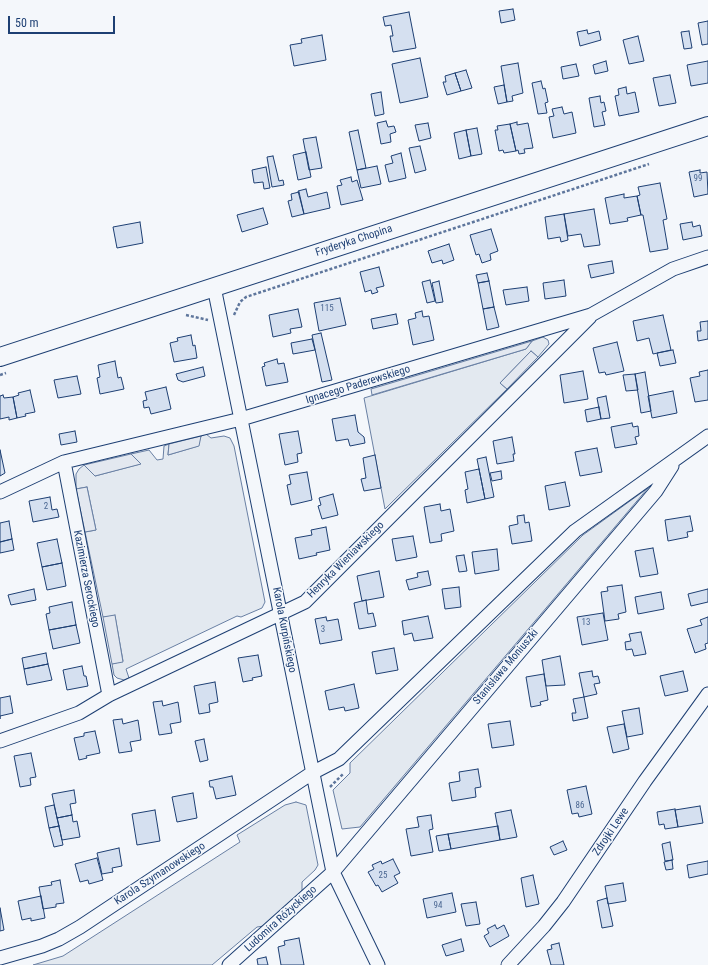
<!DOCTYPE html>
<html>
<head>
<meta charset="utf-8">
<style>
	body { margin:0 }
	#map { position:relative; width:708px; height:965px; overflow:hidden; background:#f4f7fb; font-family:"Roboto Condensed",sans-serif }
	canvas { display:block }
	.scale { position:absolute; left:8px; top:16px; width:107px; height:18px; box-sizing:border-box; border:2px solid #1d3f73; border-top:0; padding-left:5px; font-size:12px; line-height:14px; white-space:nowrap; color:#1d3f73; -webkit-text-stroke:3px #f4f7fb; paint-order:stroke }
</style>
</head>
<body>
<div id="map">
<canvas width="708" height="965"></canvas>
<div class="scale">50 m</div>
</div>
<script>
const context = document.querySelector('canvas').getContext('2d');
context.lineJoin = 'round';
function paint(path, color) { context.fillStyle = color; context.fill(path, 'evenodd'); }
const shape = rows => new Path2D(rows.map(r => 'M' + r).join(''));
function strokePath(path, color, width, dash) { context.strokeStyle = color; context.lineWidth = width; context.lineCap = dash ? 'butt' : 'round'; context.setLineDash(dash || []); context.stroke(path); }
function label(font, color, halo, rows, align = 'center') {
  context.font = font + ' "Roboto Condensed",sans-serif'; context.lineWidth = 3; context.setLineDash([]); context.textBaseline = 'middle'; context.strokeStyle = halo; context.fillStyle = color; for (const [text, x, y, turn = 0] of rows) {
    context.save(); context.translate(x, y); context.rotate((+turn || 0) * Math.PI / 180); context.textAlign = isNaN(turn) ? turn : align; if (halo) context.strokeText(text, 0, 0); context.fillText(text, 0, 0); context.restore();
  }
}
const green = shape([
	[543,337,548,340,549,344,538,357,531,351,500,383,507,389,385,509,364,398,526,349,532,341,543,337],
	[206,434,211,438,224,436,230,438,234,446,265,602,262,608,241,617,237,616,126,669,129,678,124,680,117,678,114,675,112,664,123,661,115,616,103,617,85,532,96,530,87,487,76,489,76,474,79,469,84,465,95,476,140,464,131,454,149,450,157,460,163,459,164,446,169,444,168,455,198,446,201,436,206,434],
	[648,488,360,827,342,829,333,790,350,773,350,763,583,535,648,488],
	[296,802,306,805,318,865,315,870,302,882,302,891,264,926,257,927,212,965,33,965,63,956,240,842,237,835,285,805,296,802]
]);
paint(green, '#e3e9f0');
strokePath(green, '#687fa3', 1);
const parking = shape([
	[532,341,526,349,372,395,371,389,532,341],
	[531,351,538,357,507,389,500,383,531,351],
	[201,436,199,446,168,455,169,444,201,436],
	[131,454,141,464,95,476,84,465,131,454],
	[87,487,96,530,85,532,76,489,87,487],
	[115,615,123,662,112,664,103,617,115,615]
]);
paint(parking, '#e3e8f0');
strokePath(parking, '#687fa3', 1);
const building = shape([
	[513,9,515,20,501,23,499,11,513,9],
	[409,12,416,48,393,52,390,36,393,36,391,25,385,26,383,17,409,12],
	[708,21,708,44,702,45,698,23,708,21],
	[587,30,588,34,599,31,601,40,580,46,577,32,587,30],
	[689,31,692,48,684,49,681,32,689,31],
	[322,35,326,60,294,66,290,45,302,43,301,39,322,35],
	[638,36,644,61,629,64,623,40,638,36],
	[420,58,428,97,400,103,392,64,420,58],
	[606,61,608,71,595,74,593,65,606,61],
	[708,61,708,83,691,86,687,65,708,61],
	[518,63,523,93,512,96,513,101,507,102,501,66,518,63],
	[576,64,579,76,563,79,561,67,576,64],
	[466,70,472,88,461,91,455,73,466,70],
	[455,73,461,91,447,95,443,82,446,82,445,76,455,73],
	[670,75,676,103,659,106,653,78,670,75],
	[541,81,543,89,545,88,548,102,545,103,547,113,538,114,532,83,541,81],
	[504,85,507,102,498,104,494,87,504,85],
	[626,87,627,94,635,92,639,112,619,116,615,96,619,95,618,89,626,87],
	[381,92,384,114,375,116,371,94,381,92],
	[600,96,601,103,604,102,606,111,602,112,605,125,594,127,589,98,600,96],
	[562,107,564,114,572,112,576,133,553,138,549,117,554,116,552,109,562,107],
	[386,121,388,127,394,126,396,132,390,134,391,142,381,144,377,123,386,121],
	[517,122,517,125,528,123,533,148,524,149,525,153,519,154,518,150,516,151,510,124,517,122],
	[428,123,431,138,419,141,415,125,428,123],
	[510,124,516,151,504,153,503,150,499,151,495,130,498,130,497,126,510,124],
	[477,128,482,154,471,156,466,130,477,128],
	[358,130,366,168,357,170,349,132,358,130],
	[466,130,471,156,459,159,454,133,466,130],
	[316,137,322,168,309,170,303,139,316,137],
	[420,146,426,170,415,173,409,148,420,146],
	[306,152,311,177,298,180,293,155,306,152],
	[401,153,406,178,389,182,385,165,393,163,391,156,401,153],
	[273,156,279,181,283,180,284,185,272,187,267,157,273,156],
	[377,166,381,184,361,188,357,170,377,166],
	[266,167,270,188,264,189,263,182,254,183,252,170,266,167],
	[700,170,700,173,707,172,708,194,694,197,689,172,700,170],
	[351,177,352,182,357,180,363,200,341,205,337,186,342,185,340,180,351,177],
	[660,183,667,219,663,220,668,249,650,252,643,215,641,215,637,196,640,195,638,187,660,183],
	[306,189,308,197,327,192,330,208,304,214,298,191,306,189],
	[299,192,304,214,292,217,288,201,292,200,291,194,299,192],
	[624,194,624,198,637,196,641,215,627,218,628,221,610,224,605,198,624,194],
	[263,208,268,224,242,232,237,215,263,208],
	[594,209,600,245,584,247,581,234,568,236,564,214,594,209],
	[564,214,568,240,561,242,560,237,548,239,545,217,564,214],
	[140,222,143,243,117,248,113,227,140,222],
	[692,222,693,227,700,225,702,236,683,240,680,224,692,222],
	[491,229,498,251,490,254,491,260,482,263,479,254,476,255,470,235,491,229],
	[449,244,454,260,443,264,442,260,432,263,428,251,449,244],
	[612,261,614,273,591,278,588,265,612,261],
	[379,267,384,286,376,288,378,292,372,294,371,290,365,292,360,272,379,267],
	[487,273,489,281,478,283,476,275,487,273],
	[430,280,435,301,427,303,422,282,430,280],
	[564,280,566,296,545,299,543,283,564,280],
	[439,281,443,302,436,303,432,283,439,281],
	[489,281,494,307,483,309,478,283,489,281],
	[527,287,529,301,506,305,503,290,527,287],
	[340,298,346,325,319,331,314,303,340,298],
	[494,307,499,327,487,330,483,309,494,307],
	[298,309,302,327,290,329,291,333,273,337,269,315,298,309],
	[422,311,423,317,429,316,434,340,413,345,408,320,416,318,415,313,422,311],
	[396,314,398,324,373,329,371,319,396,314],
	[663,315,671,350,653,354,649,338,637,341,633,321,663,315],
	[708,321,708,339,698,341,697,331,701,331,700,322,708,321],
	[321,333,332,380,322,382,312,335,321,333],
	[191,335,193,346,195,345,197,358,174,362,170,343,178,341,177,338,191,335],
	[312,339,315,350,293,354,291,343,312,339],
	[617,342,624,371,606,375,605,372,599,373,593,348,617,342],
	[673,350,676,363,660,366,657,353,673,350],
	[277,359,278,364,284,363,288,382,266,386,262,367,265,366,264,363,277,359],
	[115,361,118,378,121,377,124,389,100,394,97,378,100,377,98,365,115,361],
	[203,367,205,376,183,382,178,380,176,374,203,367],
	[708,370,708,400,695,402,690,378,700,376,699,372,708,370],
	[583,371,588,399,564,403,560,375,583,371],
	[645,372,651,411,641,413,635,374,645,372],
	[635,374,638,390,626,391,623,375,635,374],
	[77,376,81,394,58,398,54,380,77,376],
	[166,387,171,409,151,414,149,407,144,408,143,401,147,400,145,392,166,387],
	[30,390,35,412,25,414,26,416,17,418,13,397,19,395,18,393,30,390],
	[673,391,677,413,652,418,648,396,673,391],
	[3,395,4,398,13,397,17,418,9,420,9,417,0,419,0,396,3,395],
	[606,396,610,418,601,419,597,398,606,396],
	[599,407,601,419,587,422,585,410,599,407],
	[355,415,358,432,364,437,365,443,350,446,348,439,336,441,332,419,355,415],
	[632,423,633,427,638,426,639,436,635,437,637,444,615,448,611,427,632,423],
	[75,431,77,442,61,445,59,434,75,431],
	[298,431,302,453,297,454,298,462,285,465,279,434,298,431],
	[512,437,515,454,513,454,514,461,497,464,493,441,512,437],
	[597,448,602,472,580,476,575,452,597,448],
	[0,450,5,473,0,476,0,450],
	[375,455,381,488,364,491,361,479,366,478,363,458,375,455],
	[486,457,494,497,485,499,477,459,486,457],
	[479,469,485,499,467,503,465,490,468,489,465,472,479,469],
	[501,471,502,479,492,481,490,473,501,471],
	[307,472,312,500,291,505,287,485,291,484,289,475,307,472],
	[565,482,570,506,549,510,545,486,565,482],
	[333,494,338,515,322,519,318,506,321,505,319,498,333,494],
	[50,497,52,510,57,509,59,517,33,522,29,501,50,497],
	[440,504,441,511,450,509,454,531,441,534,442,541,430,543,424,507,440,504],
	[524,515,525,523,529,522,532,541,512,544,509,526,518,524,517,516,524,515],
	[690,516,693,531,687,532,688,537,668,541,665,520,690,516],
	[9,521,12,539,0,542,0,523,9,521],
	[326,527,330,550,316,553,317,555,299,559,295,538,312,535,311,530,326,527],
	[413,536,417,557,396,561,392,539,413,536],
	[12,539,14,550,0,553,0,542,12,539],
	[57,539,62,563,42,567,37,543,57,539],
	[653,548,658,574,640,577,635,551,653,548],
	[497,549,499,570,475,574,472,552,497,549],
	[464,555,467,571,459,572,456,556,464,555],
	[62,563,66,586,47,590,42,567,62,563],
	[379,571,384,597,362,601,357,576,379,571],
	[428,571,431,585,409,590,406,580,418,577,417,573,428,571],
	[622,585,626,612,618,614,619,619,605,621,601,592,608,591,607,587,622,585],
	[459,587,461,607,445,609,442,589,459,587],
	[34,589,36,600,11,605,8,595,34,589],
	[708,589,708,602,691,606,688,594,708,589],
	[661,592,664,609,638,614,635,597,661,592],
	[366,600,368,614,373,613,376,626,359,629,354,603,366,600],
	[72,602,76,625,49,630,46,614,50,613,49,607,72,602],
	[603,613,608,640,582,645,577,617,603,613],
	[428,616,433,638,414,641,412,633,404,635,402,621,428,616],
	[326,617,327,621,338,619,342,640,320,644,315,619,326,617],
	[708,617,708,643,705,644,706,649,695,653,687,629,702,625,700,620,708,617],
	[76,625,80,643,53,649,49,630,76,625],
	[641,632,646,654,634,656,632,649,626,650,625,642,631,641,629,634,641,632],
	[394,648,398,670,376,674,372,652,394,648],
	[46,653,48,664,24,669,22,658,46,653],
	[258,655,262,676,252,678,253,680,243,682,238,658,258,655],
	[560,656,565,685,546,686,542,660,560,656],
	[48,664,52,680,27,685,24,669,48,664],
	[82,666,84,676,86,676,88,686,67,690,63,670,82,666],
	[592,671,593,677,598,676,600,683,594,684,597,694,584,697,579,673,592,671],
	[683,671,688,691,665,696,660,676,683,671],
	[544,674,548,700,540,702,541,705,531,707,526,677,544,674],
	[215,682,218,702,209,704,210,712,199,714,194,686,215,682],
	[354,684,359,708,345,711,344,707,329,710,325,691,354,684],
	[10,696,13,713,0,716,0,719,0,698,10,696],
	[584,697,588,718,573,721,572,713,576,713,573,699,584,697],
	[162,701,163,706,178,702,181,722,170,724,172,733,159,735,153,702,162,701],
	[639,708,643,734,627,737,622,711,639,708],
	[122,719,123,724,138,720,141,740,130,742,132,751,119,753,113,720,122,719],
	[510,721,514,745,492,748,488,724,510,721],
	[624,724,629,749,613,753,607,727,624,724],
	[95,731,100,753,86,756,87,758,79,760,74,738,84,736,84,733,95,731],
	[204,739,208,760,200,762,195,741,204,739],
	[31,753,36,777,30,778,31,785,20,787,14,756,31,753],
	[478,769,481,787,475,788,476,797,452,801,449,783,460,781,459,772,478,769],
	[232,776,236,795,216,799,213,787,210,787,209,781,232,776],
	[586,786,592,814,579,817,578,813,572,814,567,790,586,786],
	[74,790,76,803,70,804,72,815,57,818,52,794,74,790],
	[193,793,197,818,177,822,172,797,193,793],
	[54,805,59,826,49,828,45,807,54,805],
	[700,806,703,823,678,827,675,810,700,806],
	[675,809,678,827,665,829,664,824,659,825,657,812,675,809],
	[155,810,160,841,137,845,132,814,155,810],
	[511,810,517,837,500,840,495,813,511,810],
	[72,815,73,822,77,821,80,837,62,840,57,818,72,815],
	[431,815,433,829,429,830,433,852,411,856,406,829,419,827,417,817,431,815],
	[59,826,63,845,54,847,49,828,59,826],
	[498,826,500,840,451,849,448,834,498,826],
	[448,834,451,849,439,851,436,836,448,834],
	[563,841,567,850,554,855,550,847,563,841],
	[670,842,673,860,665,861,662,844,670,842],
	[119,848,122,866,112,868,113,872,102,874,97,853,119,848],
	[97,858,103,880,89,884,88,880,80,882,75,864,97,858],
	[393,859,400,873,394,876,398,883,382,892,378,885,376,886,368,872,374,869,372,865,381,861,382,864,393,859],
	[672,860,673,869,666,870,664,862,672,860],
	[708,861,708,874,689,878,687,865,708,861],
	[533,875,539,904,526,907,521,878,533,875],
	[60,880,64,903,56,904,56,907,43,909,39,887,52,885,51,882,60,880],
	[623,883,626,901,608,904,605,886,623,883],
	[452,893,456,912,427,918,423,899,452,893],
	[41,896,45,918,31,921,31,918,22,920,18,901,41,896],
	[607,898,613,926,602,928,597,901,607,898],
	[476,902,480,924,466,926,461,904,476,902],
	[0,908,4,930,0,931,0,908],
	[495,925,497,929,504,925,509,936,490,947,484,936,489,933,487,929,495,925],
	[299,938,304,965,281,965,278,947,285,945,284,941,299,938],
	[461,939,464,951,446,956,442,945,461,939],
	[559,943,564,965,551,965,547,950,552,949,551,945,559,943],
	[266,957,268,965,258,965,257,959,266,957]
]);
paint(building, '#d5e0f0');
strokePath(building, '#1d3f73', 1);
const street = shape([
	[214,287,333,872,378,965],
	[64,462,109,695],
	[0,492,64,462,241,419,591,315,673,269,708,257],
	[0,741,79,713,109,695,305,602,590,317],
	[0,958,42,946,59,939,80,927,312,773,339,759,575,531,708,436],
	[229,965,333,872,656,491,672,466],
	[508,965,544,926,563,902,645,781,708,694]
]);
const secondary = shape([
	[0,357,708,126]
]);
strokePath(street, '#1d3f73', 15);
strokePath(secondary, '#1d3f73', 20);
strokePath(shape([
	[186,315,208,320],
	[234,315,240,302,246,297,649,164],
	[0,375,6,373],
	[330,787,343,774]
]), '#5e769c', 2.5, [3, 2]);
strokePath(street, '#f4f7fb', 13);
strokePath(secondary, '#f4f7fb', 18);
label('9px', '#4b6792', null, [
	["99",698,179],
	["115",327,309],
	["2",46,507],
	["13",586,623],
	["3",323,630],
	["86",580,806],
	["25",383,876],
	["94",438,906]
]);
label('11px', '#1d3f73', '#f4f7fb', [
	["Fryderyka Chopina",354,241,-18],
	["Ignacego Paderewskiego",358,385,-17],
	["Henryka Wieniawskiego",346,560,-45],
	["Kazimierza Serockiego",86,579,79],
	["Karola Kurpińskiego",284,630,79],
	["Stanisława Moniuszki",506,667,-50],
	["Zdrojki Lewe",611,832,-56],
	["Karola Szymanowskiego",160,874,-33],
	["Ludomira Różyckiego",281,919,-42]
]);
</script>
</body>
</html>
